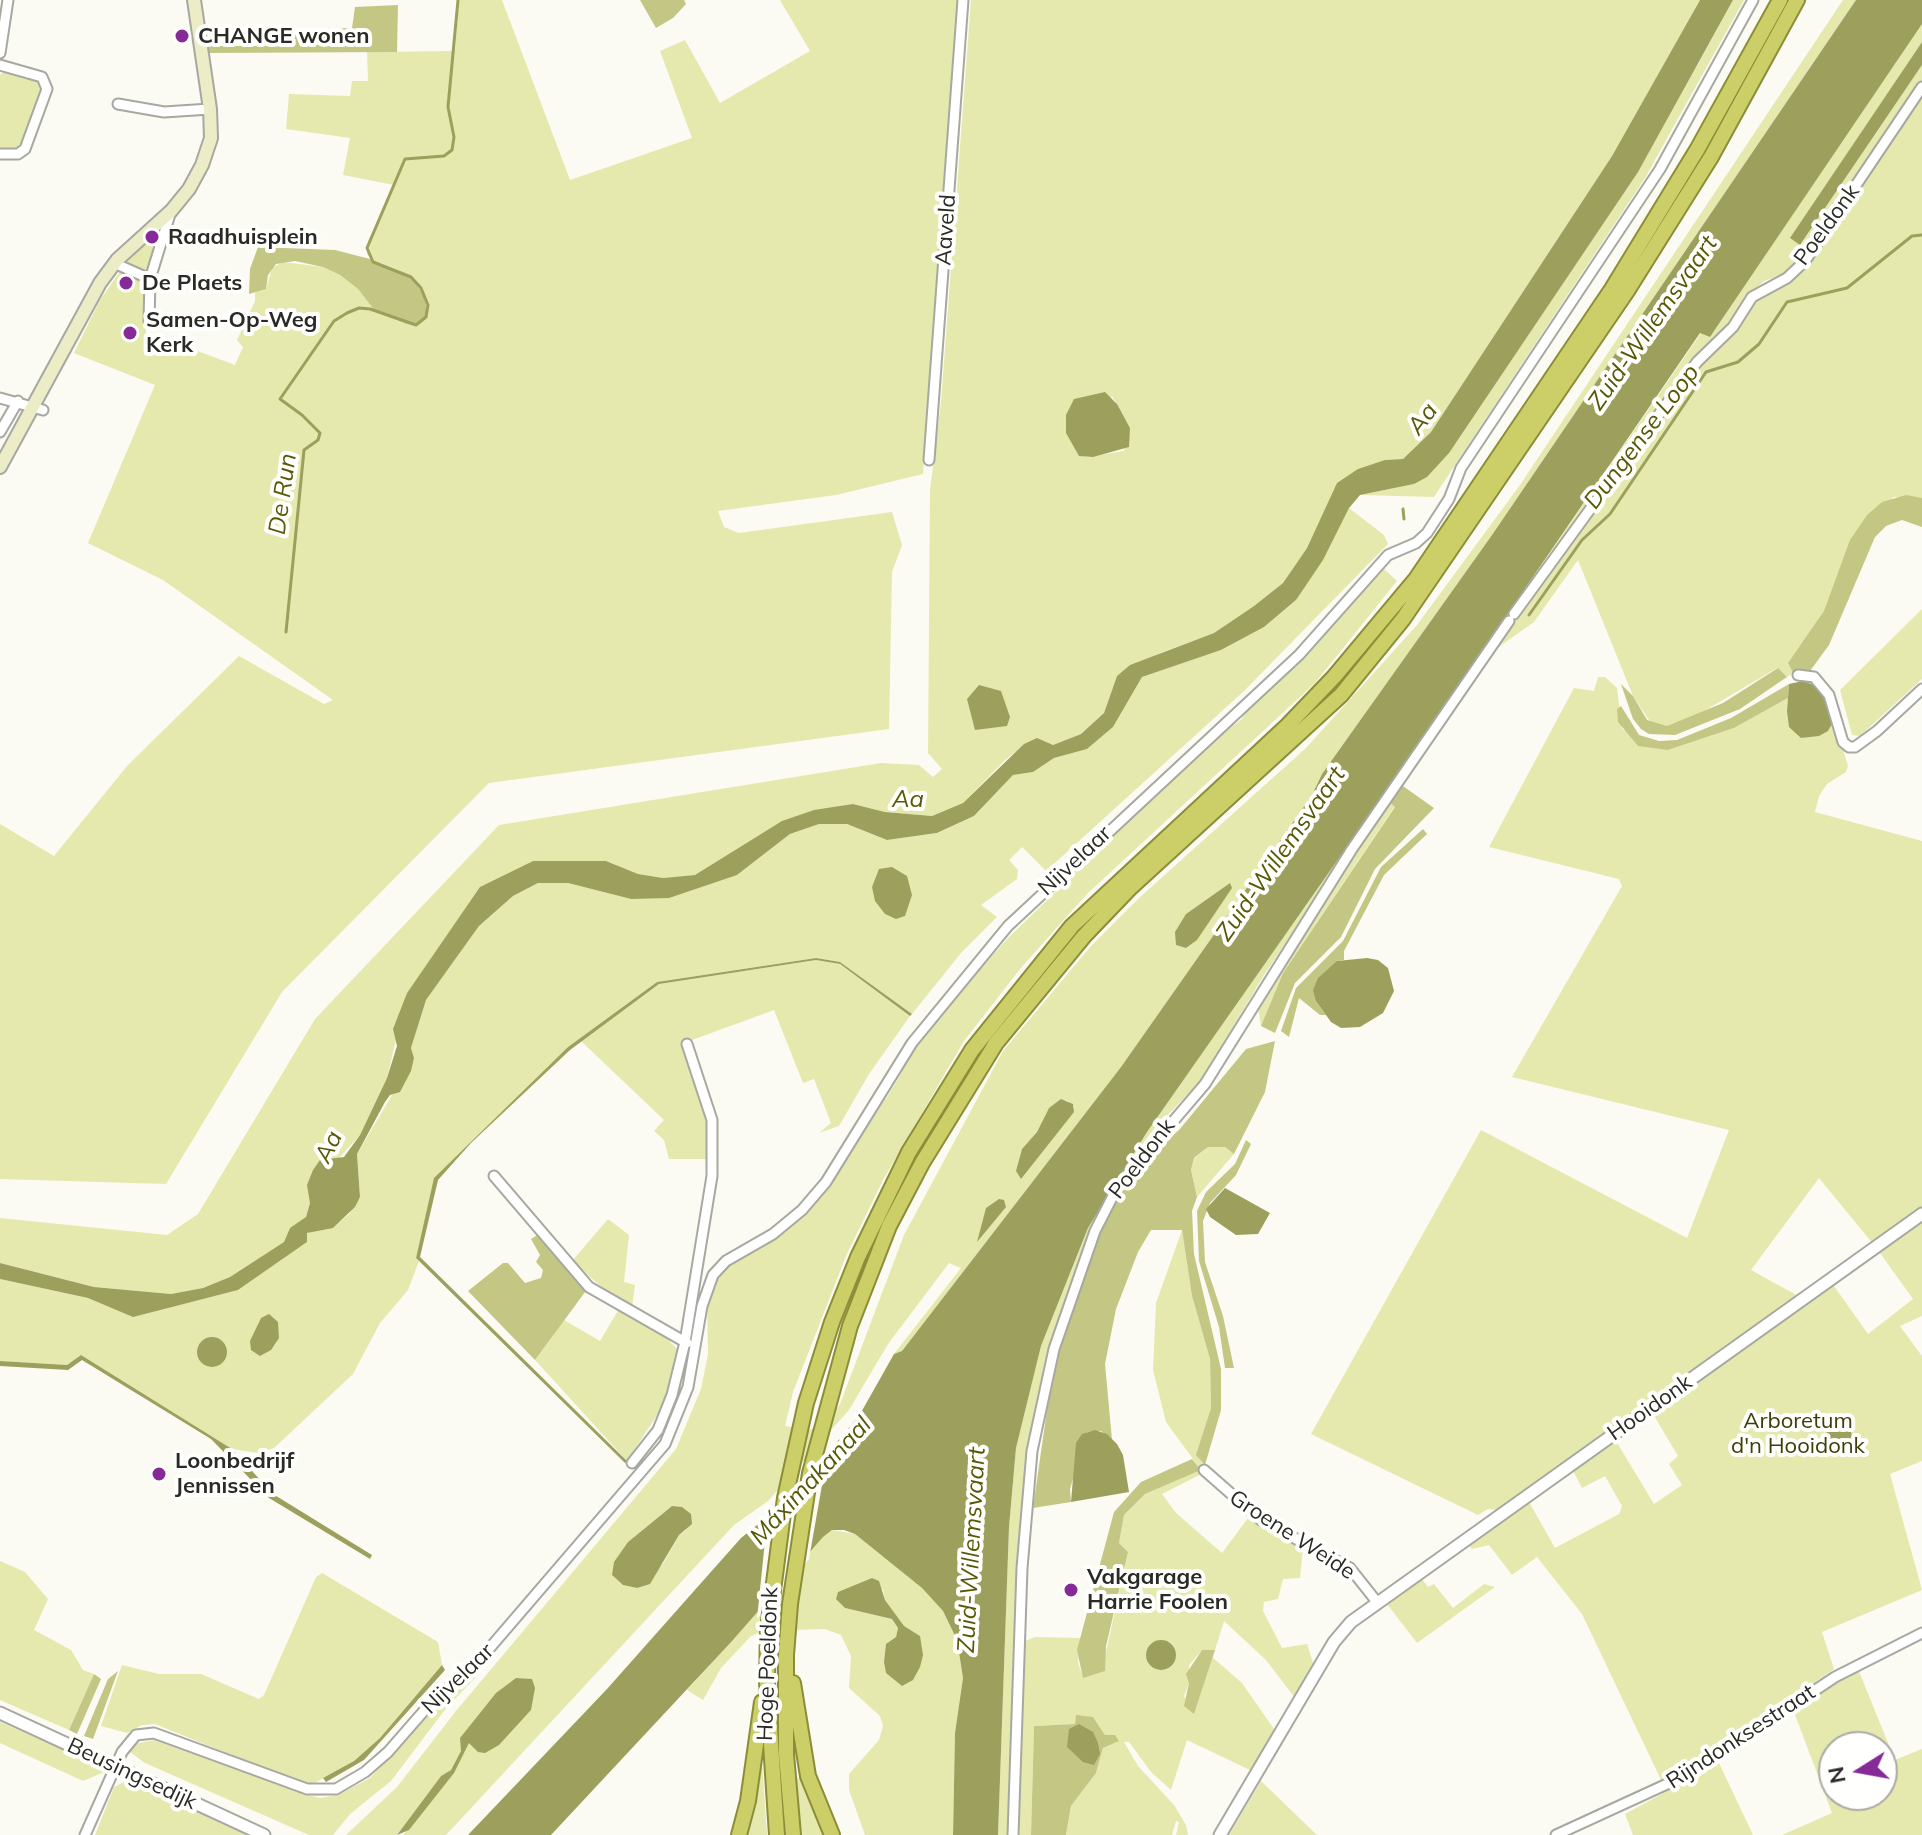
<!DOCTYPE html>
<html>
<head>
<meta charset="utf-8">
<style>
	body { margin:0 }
	#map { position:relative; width:1922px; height:1835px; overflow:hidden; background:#fbfbf3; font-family:Mulish,sans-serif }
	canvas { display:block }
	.north { position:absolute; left:1818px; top:1731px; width:80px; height:80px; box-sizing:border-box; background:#fffffe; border:2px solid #aaaaa8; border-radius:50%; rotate:259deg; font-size:22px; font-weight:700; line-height:32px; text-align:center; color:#2a2a27 }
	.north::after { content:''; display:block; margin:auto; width:28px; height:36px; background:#852a96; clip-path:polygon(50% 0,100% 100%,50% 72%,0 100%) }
</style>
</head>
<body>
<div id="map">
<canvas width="1922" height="1835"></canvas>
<div class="north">N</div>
</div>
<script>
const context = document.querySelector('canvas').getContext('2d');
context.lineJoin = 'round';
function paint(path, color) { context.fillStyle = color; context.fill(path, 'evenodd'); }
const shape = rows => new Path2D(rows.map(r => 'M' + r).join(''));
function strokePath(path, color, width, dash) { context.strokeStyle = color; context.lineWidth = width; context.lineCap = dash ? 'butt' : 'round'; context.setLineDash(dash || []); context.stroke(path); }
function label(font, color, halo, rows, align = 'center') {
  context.font = font + ' Mulish,sans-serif'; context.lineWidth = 8; context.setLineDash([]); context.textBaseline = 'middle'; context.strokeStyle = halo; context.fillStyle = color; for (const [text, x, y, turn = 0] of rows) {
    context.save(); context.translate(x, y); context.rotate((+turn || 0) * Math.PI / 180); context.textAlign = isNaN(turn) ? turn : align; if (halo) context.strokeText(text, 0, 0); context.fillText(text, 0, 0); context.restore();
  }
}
paint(shape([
	[459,0,502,0,570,180,692,138,660,51,685,40,720,103,810,51,780,0,959,0,923,474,836,495,718,511,724,527,739,533,892,512,902,545,892,572,889,729,489,783,282,992,166,1184,0,1179,0,824,54,856,127,766,239,656,324,704,333,700,163,580,88,543,155,385,74,353,100,300,121,270,146,282,146,349,155,349,154,335,235,365,243,347,237,340,255,301,255,292,266,289,272,268,283,262,323,267,340,275,358,289,375,311,426,317,426,298,391,270,373,262,367,254,368,241,394,185,343,175,350,138,286,129,289,94,350,96,352,81,368,81,367,52,455,51],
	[971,0,1700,0,1612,156,1431,432,1403,459,1385,460,1338,483,1307,548,1283,583,1254,606,1214,633,1163,652,1117,676,1104,713,1081,734,1053,745,1021,748,1005,760,963,803,932,816,885,812,853,804,695,875,663,878,638,874,606,861,533,861,481,887,407,993,387,1078,360,1135,338,1159,310,1203,305,1220,290,1228,285,1242,230,1277,203,1288,171,1294,94,1287,0,1263,0,1218,167,1235,198,1214,315,1019,499,825,881,763,919,765,933,777,942,769,928,753,930,490,941,402],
	[1112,396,1130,428,1124,451,1086,457],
	[1733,0,1744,0,1645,178,1434,497,1360,495,1414,484,1698,64],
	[1843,0,1856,0,1492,535,1322,774,1312,795,1121,1067,902,1351,894,1354,961,1268,949,1263,888,1344,849,1410,768,1501,734,1525,446,1835,403,1835,454,1772,469,1743,531,1679,461,1751,451,1770,441,1776,397,1835,346,1835,397,1787,456,1711,676,1449,701,1389,708,1354,707,1301,717,1276,729,1264,775,1238,805,1214,830,1186,880,1100,886,1099,902,1072,903,1064,945,1008,1009,937,1206,746,1242,719,1244,712,1383,568,1397,581,1315,683,1087,894,1020,969,964,1041,883,1180,846,1256,793,1392,785,1426,810,1430,828,1420,840,1404,904,1235,1003,1051,1091,946,1139,898,1306,748,1417,625,1520,485],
	[1229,884,1207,922,1197,940,1186,914],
	[1066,1100,1075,1107,1022,1149,1037,1132,1049,1108],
	[672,1506,686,1530,679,1535,663,1564,637,1588,623,1585,612,1575,628,1542],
	[1922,24,1922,42,1791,238,1801,244,1922,65,1922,82,1803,258,1786,273,1764,281,1749,295,1732,324,1669,390,1402,772,1264,975,1202,1079,1150,1134,1115,1185,1078,1270,1030,1451,1009,1835,998,1835,1009,1527,1016,1448,1041,1346,1088,1228,1147,1132,1400,771,1701,333,1710,337],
	[4,71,39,80,44,89,21,150,0,151,0,75],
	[1922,96,1922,498,1893,497,1814,629,1788,663,1793,673,1787,677,1777,668,1699,714,1667,726,1651,723,1633,696,1578,560,1534,622,1493,651,1699,366,1737,328,1754,301,1809,263],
	[168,222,149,273,126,263,145,241],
	[1349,508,1384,535,1388,544,1244,691,1046,871,1022,847,1009,860,1018,870,1017,879,981,905,997,917,961,953,912,1014,840,962,815,958,657,982,568,1047,435,1178,416,1258,419,1261,408,1290,380,1323,353,1374,274,1448,258,1453,232,1449,81,1355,67,1365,0,1361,0,1279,88,1298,133,1316,238,1290,307,1242,307,1234,314,1229,333,1228,349,1214,360,1197,357,1154,414,1058,411,1048,426,1000,479,926,513,896,538,883,568,883,631,899,737,875,790,834,819,824,847,824,887,840,938,833,974,816,1013,775,1033,772,1054,758,1087,749,1113,727,1142,677,1221,650,1264,627,1296,600],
	[1922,609,1922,679,1860,736,1852,735,1840,690],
	[1598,677,1605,677,1617,688,1622,729,1668,750,1734,728,1788,698,1787,711,1834,720,1848,766,1846,772,1827,784,1819,796,1815,812,1922,841,1922,1209,1874,1245,1819,1178,1751,1270,1800,1297,1496,1510,1488,1509,1478,1515,1311,1434,1481,1130,1687,1238,1729,1130,1512,1077,1622,886,1619,879,1489,847,1574,688,1594,691],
	[1388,801,1395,806,1283,973,1261,1026,1257,1001],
	[816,960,840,964,910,1016,869,1074,839,1126,819,1133,831,1123,814,1079,803,1083,774,1010,684,1043,706,1121,709,1159,669,1159,664,1140,654,1131,664,1120,581,1041,659,984],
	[1208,1147,1225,1147,1234,1154,1197,1197,1191,1170,1194,1159],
	[608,1219,629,1235,624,1282,635,1285,632,1308,613,1297,572,1261],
	[1922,1223,1922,1316,1900,1326,1922,1356,1922,1461,1890,1474,1922,1590,1822,1632,1834,1669,1698,1762,1662,1782,1582,1614,1537,1557,1512,1575,1489,1545,1472,1549,1469,1545,1529,1502,1555,1548,1619,1514,1622,1506,1605,1476,1582,1488,1573,1471,1616,1441,1654,1504,1682,1485,1669,1464,1678,1456,1653,1414,1834,1286,1868,1334,1913,1299,1880,1253],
	[1182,1230,1192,1296,1210,1359,1211,1408,1197,1455,1209,1470,1162,1494,1176,1513,1222,1553,1248,1518,1303,1549,1300,1578,1283,1579,1278,1599,1264,1602,1263,1611,1282,1648,1307,1644,1315,1669,1295,1698,1266,1660,1224,1621,1215,1650,1202,1650,1189,1665,1189,1683,1184,1696,1194,1714,1212,1657,1242,1683,1276,1732,1252,1771,1187,1740,1171,1790,1151,1772,1129,1742,1124,1742,1138,1766,1174,1805,1186,1825,1188,1835,1176,1835,1179,1822,1176,1821,1172,1835,1066,1835,1071,1806,1096,1773,1103,1748,1118,1741,1105,1735,1093,1717,1076,1724,1034,1726,1031,1835,1019,1835,1025,1641,1035,1637,1080,1638,1078,1663,1083,1677,1104,1661,1128,1552,1119,1543,1124,1515,1145,1494,1201,1470,1166,1422,1153,1370,1156,1303],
	[619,1309,662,1333,677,1349,663,1406,627,1461,535,1360,564,1320,600,1341],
	[832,1530,855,1534,922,1588,943,1611,957,1640,963,1678,955,1733,953,1835,865,1835,849,1790,849,1774,879,1740,883,1726,880,1716,849,1688,851,1656,841,1635,825,1629,762,1631,751,1636,721,1668,703,1700,687,1690,823,1537],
	[844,1589,883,1589,885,1600,904,1627,920,1636,896,1637,898,1628,892,1619,845,1608],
	[0,1561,25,1572,48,1599,34,1630,71,1650,83,1670,94,1674,69,1730,0,1700],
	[322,1573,438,1642,442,1665,380,1738,354,1761,313,1784,303,1784,155,1724,142,1725,127,1733,101,1726,122,1665,159,1674,201,1674,259,1699,264,1695,316,1577],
	[1422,1579,1428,1587,1434,1584,1453,1608,1484,1584,1495,1587,1417,1643,1387,1604],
	[1858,1669,1895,1760,1922,1749,1922,1835,1782,1835,1832,1813,1794,1712],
	[1834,1747,1882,1747,1882,1795,1834,1795],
	[472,1674,476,1677,447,1707,391,1781,350,1814,333,1835,309,1835,145,1763,130,1752,134,1744,155,1740,304,1794,320,1798,338,1795,370,1778,440,1703],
	[0,1722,109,1770,83,1781,0,1743],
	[761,1745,767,1835,742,1835],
	[1719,1763,1753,1835,1633,1835,1625,1814],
	[800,1778,819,1825,825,1835,802,1835,794,1779],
	[126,1781,144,1785,252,1835,95,1835,114,1787],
	[1261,1781,1317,1835,1229,1835]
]), '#e5e9ad');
paint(shape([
	[640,0,684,0,686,4,673,18,656,28],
	[398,5,397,52,207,53,206,46,287,46,292,42,294,30,352,28,355,7],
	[258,247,335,250,370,259,411,277,426,298,426,317,416,325,407,324,375,311,358,289,340,275,323,267,295,261,276,264,268,275,266,289,249,294,250,269],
	[1906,495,1922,498,1922,527,1902,520,1886,526,1875,537,1829,645,1810,671,1793,673,1788,663,1824,611,1850,540,1867,515,1882,502],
	[1778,668,1787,677,1740,709,1675,735,1649,734,1641,729,1633,719,1621,684,1633,696,1647,720,1667,726,1723,703],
	[1789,684,1788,698,1734,728,1668,750,1638,746,1618,722,1617,709,1621,706,1639,735,1659,741,1677,740,1731,718],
	[1400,784,1434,808,1375,869,1341,937,1295,983,1275,1033,1261,1026,1283,973,1395,807,1388,801],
	[1423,829,1427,834,1384,875,1344,951,1344,960,1337,961,1316,1001,1326,1015,1320,1015,1299,998,1289,1037,1281,1031,1296,988,1343,941,1381,867],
	[1275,1041,1265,1092,1234,1154,1225,1147,1208,1147,1194,1158,1191,1170,1197,1197,1192,1211,1194,1254,1221,1369,1221,1410,1205,1465,1196,1455,1211,1408,1210,1359,1192,1296,1182,1230,1151,1230,1138,1252,1116,1309,1105,1364,1112,1440,1101,1431,1087,1432,1070,1489,1071,1502,1033,1508,1051,1382,1064,1334,1094,1244,1118,1191,1152,1153,1179,1130,1246,1049],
	[1246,1140,1251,1144,1236,1175,1210,1203,1203,1221,1205,1262,1223,1316,1234,1368,1225,1368,1219,1327,1199,1261,1197,1211,1206,1192,1235,1164],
	[539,1234,588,1288,535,1360,468,1291,503,1263,508,1263,525,1283,541,1278,543,1270,536,1262,540,1255,531,1239],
	[1192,1459,1201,1470,1145,1494,1124,1515,1119,1543,1128,1552,1106,1646,1105,1671,1083,1678,1077,1650,1114,1512,1141,1482],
	[1202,1650,1215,1650,1194,1714,1184,1706,1189,1683,1186,1674],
	[118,1671,93,1739,84,1736,108,1679],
	[94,1674,101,1679,77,1734,69,1730],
	[1076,1715,1093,1717,1105,1735,1115,1735,1119,1741,1103,1748,1096,1773,1071,1806,1066,1835,1031,1835,1034,1726,1075,1724]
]), '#c3c783');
paint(shape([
	[1700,0,1733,0,1638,172,1449,453,1427,477,1414,484,1360,495,1349,508,1323,560,1296,600,1264,627,1221,650,1142,677,1113,727,1087,749,1054,758,1033,772,1013,775,974,816,937,833,887,840,847,824,819,824,790,834,737,875,669,898,631,899,568,883,538,883,513,896,479,926,426,1000,411,1048,414,1058,411,1071,400,1092,390,1095,385,1102,357,1154,360,1197,355,1207,333,1228,307,1233,307,1242,238,1290,133,1317,88,1298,0,1279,0,1263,94,1287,171,1294,203,1288,230,1277,284,1242,290,1228,306,1217,310,1203,307,1185,313,1170,320,1160,344,1157,360,1135,387,1078,397,1046,393,1029,407,993,480,887,533,861,606,861,638,874,663,878,695,875,782,821,814,810,853,804,885,812,932,816,963,803,1024,744,1037,738,1053,745,1081,734,1104,713,1117,676,1130,665,1214,633,1254,606,1283,583,1307,548,1337,483,1358,469,1385,460,1403,459,1431,432,1612,156],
	[1856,0,1922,0,1922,24,1710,337,1700,333,1400,771,1147,1132,1088,1228,1041,1346,1016,1448,1009,1527,998,1835,953,1835,955,1733,963,1678,957,1640,943,1611,922,1588,855,1534,844,1530,832,1530,823,1537,732,1641,551,1835,468,1835,607,1689,741,1538,772,1513,819,1463,859,1416,894,1354,902,1351,1121,1067,1312,795,1322,774,1492,535],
	[1922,42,1922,65,1800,245,1790,238],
	[1105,392,1117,404,1130,428,1129,447,1093,457,1079,456,1066,433,1066,415,1074,399],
	[1803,681,1817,686,1826,696,1834,720,1828,731,1819,736,1801,738,1789,727,1787,711,1789,684],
	[979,685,1001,691,1010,717,1007,726,975,730,967,699],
	[892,867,907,876,912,895,905,916,896,919,885,914,875,901,872,887,879,869],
	[1230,883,1232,888,1197,940,1186,948,1176,945,1175,932,1186,914],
	[816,958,840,962,912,1014,910,1016,840,964,816,960,659,984,570,1050,471,1143,438,1180,420,1257,627,1461,625,1463,416,1258,434,1178,568,1047,657,982],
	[1367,958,1378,960,1388,968,1394,991,1383,1013,1360,1027,1341,1028,1331,1022,1316,1001,1313,990,1318,978,1337,961],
	[1061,1099,1073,1104,1074,1112,1021,1179,1016,1171,1022,1149,1037,1132,1049,1108],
	[1225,1188,1270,1213,1258,1234,1236,1235,1210,1217,1206,1209],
	[999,1199,1004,1200,1006,1207,977,1242,986,1208],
	[269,1314,278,1322,279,1338,271,1350,260,1356,251,1350,250,1341,261,1318],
	'197 1352a15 15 0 1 1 30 0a15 15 0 1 1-30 0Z',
	[81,1355,232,1449,273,1494,372,1555,370,1559,269,1498,211,1439,82,1360,68,1370,0,1366,0,1361,67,1365],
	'1826 1437a13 13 0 1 1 26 0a13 13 0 1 1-26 0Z',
	[1095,1430,1107,1434,1117,1444,1123,1455,1129,1492,1071,1502,1076,1443,1082,1434],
	[672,1506,682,1507,691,1514,692,1524,679,1535,650,1584,637,1588,623,1585,612,1575,614,1562,628,1542],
	[872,1578,879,1581,885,1600,904,1626,920,1636,923,1655,920,1667,913,1680,902,1686,886,1673,884,1662,886,1644,896,1637,898,1628,892,1619,845,1608,836,1599,838,1592],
	'1146 1655a15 15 0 1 1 30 0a15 15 0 1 1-30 0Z',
	[442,1665,445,1670,364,1760,326,1782,323,1778,354,1761,380,1738],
	[516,1678,532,1679,535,1688,531,1710,499,1745,485,1753,478,1752,469,1743,454,1773,409,1830,397,1835,441,1776,451,1770,461,1751,460,1738,496,1693],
	[1079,1724,1093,1732,1098,1743,1100,1754,1094,1765,1083,1762,1067,1747,1069,1729]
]), '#9da05d');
paint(shape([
	[829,1445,809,1559,757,1619,768,1511]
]), '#fbfbf3');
strokePath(shape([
	[1403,509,1404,519],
	[1529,615,1582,540,1610,514,1706,372,1738,362,1759,344,1787,302,1847,288,1912,236,1922,235],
	[286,632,304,450,318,440,320,433,302,415,280,399,334,321,347,313,359,308,370,309,416,325,426,317,428,305,421,288,411,277,373,262,367,248,405,159,444,156,452,150,454,137,448,107,458,0]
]), '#9da05d', 3);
const minor = shape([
	[0,53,8,0],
	[0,65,42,77,47,89,25,149,18,154,0,154],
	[118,104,164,112,210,109],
	[114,263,150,279],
	[149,322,150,279,171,211],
	[0,398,43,410],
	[0,432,18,401],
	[929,460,963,0],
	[1514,614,1697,362,1733,327,1752,297,1787,278,1805,261,1922,87],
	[1798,675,1814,677,1829,695,1843,742,1849,747,1855,747,1877,731,1922,689],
	[494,1176,589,1287,687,1343],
	[632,1463,658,1430,672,1395,685,1342,712,1176,712,1120,687,1044],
	[1204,1470,1261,1520,1350,1568,1377,1602],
	[85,1835,122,1752,136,1735,154,1733,307,1789,336,1789,365,1772,388,1752,429,1705,482,1657,665,1444,688,1387,702,1306,713,1275,726,1261,773,1234,802,1210,826,1182,912,1043,1008,926,1299,655,1388,555,1416,543,1427,533,1449,499,1461,468,1660,169,1753,0],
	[1013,1835,1022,1568,1032,1451,1054,1349,1095,1231,1118,1186,1205,1084,1352,849,1509,621],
	[1556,1835,1691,1773,1835,1677,1922,1633]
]);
const tertiary = shape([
	[0,1713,264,1835],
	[1220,1835,1334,1642,1351,1622,1922,1214]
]);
const secondary = shape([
	[0,467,100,283,117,260,171,211,189,189,202,165,211,138,210,109,194,0]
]);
const trunk = shape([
	[793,1683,808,1776,832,1835],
	[739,1835,748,1801,762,1702],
	[777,1835,767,1682,768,1629,785,1498,806,1403,832,1322,858,1257,909,1152,972,1050,1072,926,1288,725,1334,677,1416,579,1612,289,1697,150,1780,0],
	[793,1835,786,1754,786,1655,790,1604,810,1473,850,1326,889,1226,922,1163,996,1043,1084,936,1131,887,1341,695,1403,619,1627,291,1711,157,1797,0]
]);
strokePath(minor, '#a7a8a1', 13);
strokePath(tertiary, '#a7a8a1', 15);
strokePath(secondary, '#a7a8a1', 16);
strokePath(trunk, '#8b8d39', 18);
strokePath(minor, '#fff', 9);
strokePath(tertiary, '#fff', 11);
strokePath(secondary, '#ecedc7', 12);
strokePath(trunk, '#cccf68', 14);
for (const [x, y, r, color] of [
	[182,36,8,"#852a96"],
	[152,237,8,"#852a96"],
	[126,283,8,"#852a96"],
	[130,333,8,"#852a96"],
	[159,1474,8,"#852a96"],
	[1071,1590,8,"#852a96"]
]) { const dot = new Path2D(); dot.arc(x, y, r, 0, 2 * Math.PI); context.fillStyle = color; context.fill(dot); strokePath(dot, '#fffffe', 3); }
label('bold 22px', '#2a2a27', '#fffffe', [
	["CHANGE wonen",198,36],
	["Raadhuisplein",168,237],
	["De Plaets",142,283],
	["Samen-Op-Weg",146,320],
	["Kerk",146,345],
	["Loonbedrijf",175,1461],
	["Jennissen",175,1486],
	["Vakgarage",1087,1577],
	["Harrie Foolen",1087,1602]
], 'left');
label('22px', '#2a2a27', '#fffffe', [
	["Poeldonk",1827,225,-54],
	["Aaveld",946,230,-86],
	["Nijvelaar",1075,861,-43],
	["Poeldonk",1142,1159,-53],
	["Hooidonk",1650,1408,-35],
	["Groene Weide",1292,1535,33],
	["Hoge Poeldonk",768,1664,-88],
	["Nijvelaar",458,1679,-44],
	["Rijndonksestraat",1741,1737,-33],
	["Beusingsedijk",132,1774,25]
]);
label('22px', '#3d3e08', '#fffffe', [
	["Arboretum",1798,1421],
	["d'n Hooidonk",1798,1446]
]);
label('italic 24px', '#575907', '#fffffe', [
	["Zuid-Willemsvaart",1653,323,-55],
	["Aa",1423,419,-53],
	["Dungense Loop",1642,437,-53],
	["De Run",283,494,-82],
	["Aa",908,800],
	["Zuid-Willemsvaart",1281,854,-55],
	["Aa",329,1147,-64],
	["Máximakanaal",811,1481,-47],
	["Zuid-Willemsvaart",972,1550,-87]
]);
</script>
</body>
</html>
